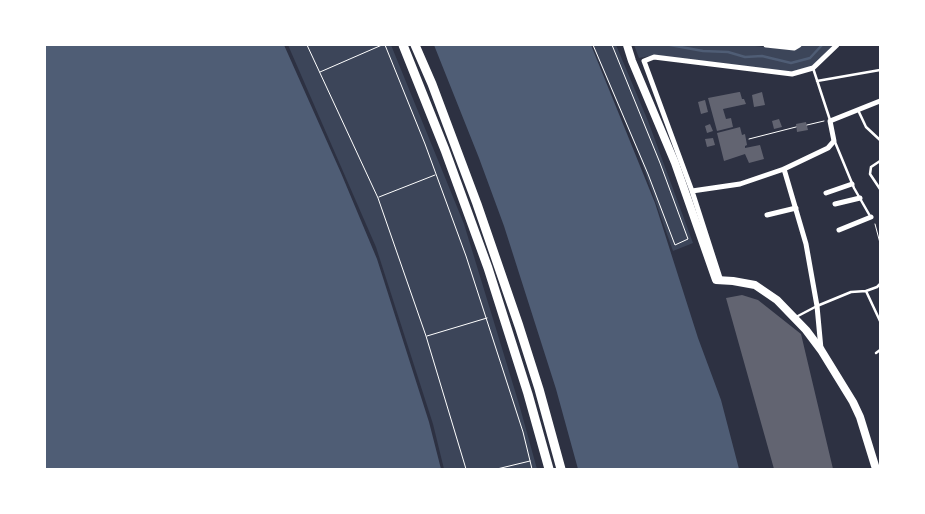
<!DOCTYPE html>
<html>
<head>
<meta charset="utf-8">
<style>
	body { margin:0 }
	#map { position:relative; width:925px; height:514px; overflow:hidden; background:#2d3142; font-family:"Fira Sans",sans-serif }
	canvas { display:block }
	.frame { position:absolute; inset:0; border:46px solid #fff; pointer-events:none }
</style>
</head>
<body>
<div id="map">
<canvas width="925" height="514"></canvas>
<div class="frame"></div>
</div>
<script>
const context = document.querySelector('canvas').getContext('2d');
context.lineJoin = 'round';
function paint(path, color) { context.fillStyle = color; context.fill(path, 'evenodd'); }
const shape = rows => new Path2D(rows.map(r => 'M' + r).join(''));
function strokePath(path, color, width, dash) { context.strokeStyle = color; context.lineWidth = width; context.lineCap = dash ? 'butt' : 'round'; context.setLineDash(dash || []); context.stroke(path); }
paint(shape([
	[288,45,391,45,464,224,519,404,537,469,444,469,433,424,376,247],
	[592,45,616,45,648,121,693,243,673,251,639,155],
	[634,45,747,45,790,50,803,45,834,45,812,66,792,72,655,55,639,58]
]), '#3c4559');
paint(shape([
	[45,45,284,45,341,173,377,259,429,422,441,469,45,469],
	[434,45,591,45,655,203,698,338,721,400,739,469,578,469,556,389,504,226,479,158]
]), '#4f5d75');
strokePath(shape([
	[670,45,703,51,728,52,745,57,762,56,791,63,810,58,822,45]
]), '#4f5d75', 2.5);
paint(shape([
	[739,92,740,92,742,99,744,99,746,104,723,109,726,119,731,118,733,127,717,131,708,98],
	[762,92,765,105,754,107,752,95],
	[705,100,708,112,701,114,698,102],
	[779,119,782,127,774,129,772,121],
	[806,122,808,130,797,132,796,124],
	[710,124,713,131,707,133,705,126],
	[740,127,742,135,745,134,747,145,745,146,745,148,760,145,764,159,749,163,745,154,724,161,717,133],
	[713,138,715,145,707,147,705,139],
	[742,295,758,300,801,334,833,469,774,469,726,298]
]), '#626471');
strokePath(shape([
	[307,45,378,198,426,336,466,469],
	[385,45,425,144,466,256,523,432,532,469],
	[593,45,648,174,675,245,688,239,660,163,612,45],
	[320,72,382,45],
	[807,125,824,121],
	[749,139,796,127],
	[379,197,435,175],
	[875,224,880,243],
	[427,336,487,318],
	[497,469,530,461]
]), '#fff', 1);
strokePath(shape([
	[813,68,830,120],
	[817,81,880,70],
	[858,110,866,127,880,140],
	[835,142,854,188,870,216],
	[880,161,871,167,870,174,880,189],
	[866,291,880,321],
	[796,317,817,306,851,292,866,291,877,287,880,284],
	[876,353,880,350]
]), '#fff', 2.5);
strokePath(shape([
	[766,45,794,48,799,45],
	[784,169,806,244,817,306,821,349],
	[692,191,740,184,784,169,828,148,834,141,830,121,880,101],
	[826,193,852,184],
	[835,204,860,198],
	[767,215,796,208],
	[839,230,871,217],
	[721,281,692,191,644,61,654,57,792,74,813,68,837,45]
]), '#fff', 5);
strokePath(shape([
	[627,45,632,61,675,163,716,280,733,281,755,285,777,300,806,330,821,350,853,402,860,417,876,469]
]), '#fff', 8);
strokePath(shape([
	[403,45,445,150,488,268,528,394,549,469],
	[415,45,432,84,477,204,519,326,539,389,561,469]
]), '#fff', 9);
</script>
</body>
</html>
